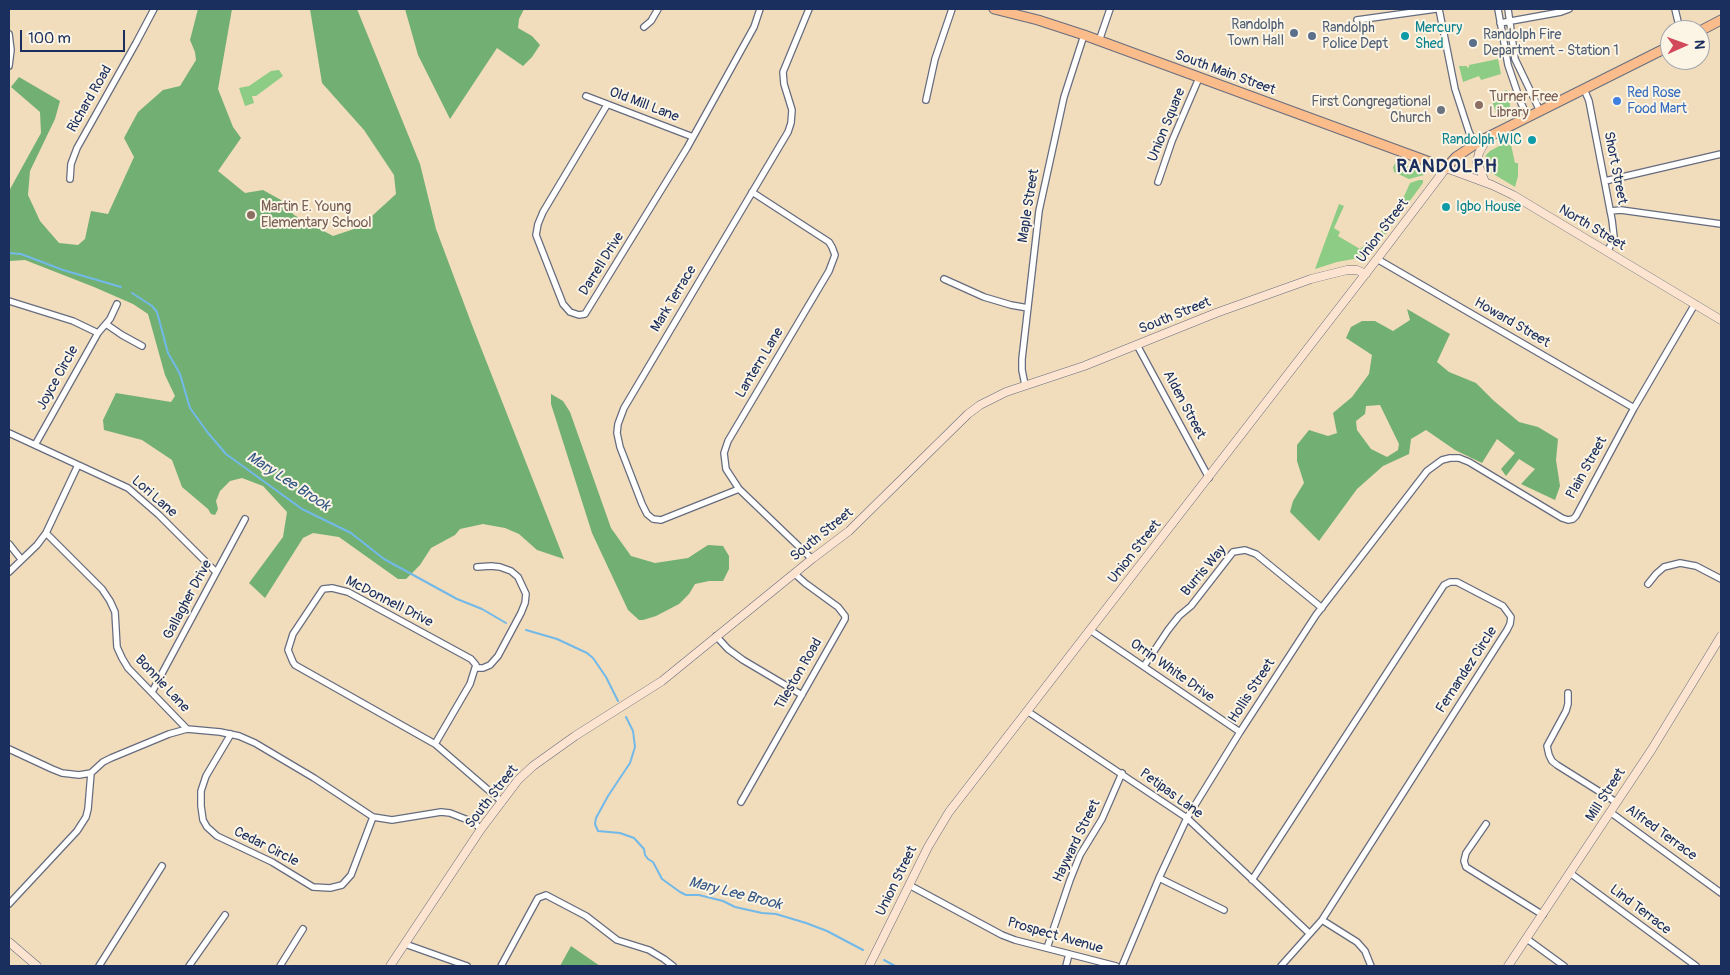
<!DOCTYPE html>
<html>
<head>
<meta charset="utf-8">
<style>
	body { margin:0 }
	#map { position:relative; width:1730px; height:975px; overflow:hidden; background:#f1dcbb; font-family:Pangolin,sans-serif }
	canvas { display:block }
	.frame { position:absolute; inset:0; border:10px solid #1b2f5e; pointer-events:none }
	.north { position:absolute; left:1660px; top:20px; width:50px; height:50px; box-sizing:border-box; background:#fcf5e5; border:1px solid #a2a6af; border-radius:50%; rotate:88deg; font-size:14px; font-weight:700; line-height:20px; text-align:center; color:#1b2f5e }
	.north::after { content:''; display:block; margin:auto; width:18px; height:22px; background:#d1495b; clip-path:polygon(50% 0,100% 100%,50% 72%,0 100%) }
	.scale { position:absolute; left:20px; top:30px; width:105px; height:22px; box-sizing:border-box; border:2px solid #1b2f5e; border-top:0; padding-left:6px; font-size:15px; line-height:18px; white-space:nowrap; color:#1b2f5e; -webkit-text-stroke:4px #fcf5e5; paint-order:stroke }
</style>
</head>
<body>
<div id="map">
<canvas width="1730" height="975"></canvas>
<div class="frame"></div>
<div class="north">N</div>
<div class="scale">100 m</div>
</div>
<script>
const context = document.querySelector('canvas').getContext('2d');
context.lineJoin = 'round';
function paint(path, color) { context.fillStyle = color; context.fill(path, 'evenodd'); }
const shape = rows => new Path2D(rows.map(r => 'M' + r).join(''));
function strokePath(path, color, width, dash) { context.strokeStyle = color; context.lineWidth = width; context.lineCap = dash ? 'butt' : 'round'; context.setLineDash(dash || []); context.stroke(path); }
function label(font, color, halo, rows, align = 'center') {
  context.font = font + ' Pangolin,sans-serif'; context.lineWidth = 4; context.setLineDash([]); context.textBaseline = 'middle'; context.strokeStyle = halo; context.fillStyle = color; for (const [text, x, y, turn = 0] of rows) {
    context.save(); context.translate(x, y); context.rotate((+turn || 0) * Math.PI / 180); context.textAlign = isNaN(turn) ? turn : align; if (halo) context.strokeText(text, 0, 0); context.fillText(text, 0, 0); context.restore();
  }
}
paint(shape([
	[1498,59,1501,74,1481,80,1479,76,1463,82,1459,66,1467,66,1467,68,1469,67,1469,65],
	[279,70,283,76,256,96,252,96,254,103,245,106,239,88,249,86,271,71],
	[1507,90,1510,100,1510,106,1505,115,1498,119,1491,98,1495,93,1495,94],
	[1510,140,1515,163,1518,163,1518,176,1515,187,1490,172,1484,164,1486,155,1490,151],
	[1396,162,1421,171,1424,175,1409,179,1394,172,1393,167],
	[1419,180,1423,180,1423,183,1380,241,1375,241,1389,218,1391,219,1395,217,1410,183],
	[1339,204,1344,206,1334,228,1340,232,1338,236,1360,249,1366,244,1375,248,1369,255,1364,257,1337,262,1315,269]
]), '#8ccc84');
paint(shape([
	[198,9,232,9,218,89,233,127,241,138,218,171,245,193,263,190,281,200,294,215,333,236,360,227,396,194,394,175,364,130,322,83,310,9,357,9,420,164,436,229,472,325,564,559,537,550,519,534,505,528,483,524,460,529,455,535,431,548,420,565,406,579,398,579,339,537,313,533,303,538,265,598,249,583,283,537,287,512,263,486,242,478,230,481,220,491,216,501,218,509,215,515,211,514,208,509,182,487,172,460,142,440,104,430,103,420,116,393,171,402,175,396,165,375,148,314,133,304,94,287,25,260,9,261,9,191,41,133,40,112,11,87,19,77,60,101,55,119,30,171,28,195,40,221,59,243,78,245,85,239,91,211,108,214,134,157,124,138,138,112,163,90,180,86,196,60,195,52,190,40],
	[405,9,524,9,519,19,518,28,532,36,540,45,532,57,523,66,497,48,450,119,418,55],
	[1407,309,1450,334,1437,362,1449,372,1476,383,1493,400,1519,422,1538,427,1558,439,1556,460,1560,486,1555,500,1521,484,1535,469,1519,459,1506,476,1501,469,1515,453,1497,439,1482,463,1455,450,1426,430,1411,439,1409,454,1383,466,1357,489,1319,541,1290,512,1293,501,1304,483,1297,461,1297,445,1309,430,1328,436,1337,433,1333,413,1352,397,1369,374,1372,355,1346,338,1351,327,1362,321,1375,321,1393,331,1410,320],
	[1380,405,1399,444,1398,450,1387,457,1371,449,1357,430,1356,421,1365,414,1366,406],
	[551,394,563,401,570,412,611,528,631,556,655,563,688,558,708,545,723,546,729,556,729,569,723,581,709,581,695,584,689,594,679,604,656,616,643,620,639,620,628,610,592,533,551,404],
	[571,946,600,966,560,966]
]), '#71b072');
strokePath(shape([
	[9,253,21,254,63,270,121,287],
	[132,293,152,306,157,312,168,353,180,374,190,408,208,433,226,454,302,509,351,533,384,559,457,599,482,609,506,623],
	[526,630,557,639,587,653,593,658,606,677,618,701],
	[626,717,633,731,635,747,630,763,608,796,596,818,595,824,598,831,620,833,634,838,644,849,645,855,648,859,653,862,662,879,680,892,686,895,699,895,723,901,735,907,762,913,776,914,806,923,827,931,863,950],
	[884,960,895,966]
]), '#72b9e9', 2);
const street = shape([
	[1439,9,1455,89,1469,132,1475,144],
	[1498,9,1508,65,1521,103,1528,117],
	[1508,9,1515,59,1540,111],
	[1675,9,1680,30],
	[1357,20,1436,9],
	[1500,23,1561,12,1569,9],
	[644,27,651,21,658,9],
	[9,34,11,50,9,66],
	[1099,41,1110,9],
	[1584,89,1589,101,1612,220,1614,237,1608,251],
	[586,96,693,137],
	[926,100,935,59,952,9],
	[607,105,543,212,538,224,536,235,563,304,570,312,579,315,585,314,687,148,754,27,760,9],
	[70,179,71,164,77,148,136,43,154,9],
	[1605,181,1721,154],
	[1158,182,1172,141,1199,78],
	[752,192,829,242,832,247,835,255,829,271,728,441,724,453,726,469,739,489,812,559],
	[1610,211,1621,210,1721,224],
	[1377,259,1634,408],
	[944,279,984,297,1011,305,1028,308],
	[9,301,73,321,98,333],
	[106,324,122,335,142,346],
	[1137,345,1209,478],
	[1025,385,1022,370,1022,359,1039,211,1064,97,1084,35],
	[9,433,128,488,159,515,216,572],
	[35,445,98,333,110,319,117,304],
	[739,489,666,518,661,520,653,519,647,514,642,504,620,447,617,433,618,424,624,408,788,132,791,123,792,110,784,84,783,72,809,9],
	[46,533,102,589,110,601,115,612,117,647,122,658,128,668,187,729],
	[9,544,21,559],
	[9,572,37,545,46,533,78,465],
	[1648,584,1656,574,1664,567,1680,563,1696,566,1721,579],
	[1090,630,1240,732],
	[716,636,728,649,743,660,802,695],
	[1144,666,1168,630,1179,616,1191,606,1233,552,1245,550,1256,554,1322,608],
	[476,668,483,668,490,665,498,656,521,613,525,603,526,594,518,577,511,571,500,567,491,566,477,567],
	[152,692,245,519],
	[1568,693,1568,704,1566,711,1547,746,1549,755,1552,761,1557,765,1616,802],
	[1027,711,1187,818,1309,933],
	[231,734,206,776,201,791,201,806,203,820,207,827,217,836,272,862,313,887,330,888,342,885,351,875,373,817],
	[435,744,470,684,476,665,471,659,348,592,332,588,323,589,293,634,288,650,293,662,295,665,435,744,501,801],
	[9,749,52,769,62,773,79,775,91,773,103,762,111,758,169,734,187,729,220,732,239,736,255,743,314,778,373,817,392,820,441,812,450,813,473,822,481,829],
	[741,802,845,619,845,616,838,607,805,583,795,574],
	[1610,812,1721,893],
	[1486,824,1466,853,1464,861,1466,867,1543,915],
	[1570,873,1696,966],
	[1159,878,1224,910],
	[1252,880,1444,585,1450,582,1457,582,1503,606,1511,617,1510,624,1507,630,1322,920,1281,966],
	[909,885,1002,935,1015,940,1116,966],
	[9,904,77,831,86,817,88,809,91,773],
	[1322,920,1357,942,1365,951,1371,966],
	[1527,939,1564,966],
	[405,944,467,966],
	[1047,948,1070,880,1080,855,1102,819,1122,773],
	[99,966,162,866],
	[189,966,225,915],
	[280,966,303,929],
	[501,966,538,898,546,895,586,916,617,940,649,950,664,959,673,966],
	[1066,966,1069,954],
	[1122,966,1159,878,1187,818,1240,732,1316,615,1427,471,1442,460,1450,458,1459,458,1469,462,1562,518,1568,520,1573,519,1576,516,1634,408,1695,304]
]);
const secondary = shape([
	[1485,182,1477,162,1479,153,1487,138],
	[9,942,37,966],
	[390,966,481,829,518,780,533,766,575,736,662,681,812,559,849,531,968,414,980,405,1006,392,1084,366,1216,313,1311,279,1347,270,1357,270,1366,274],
	[869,966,928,847,949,812,1377,259,1446,168,1492,185,1513,195,1721,320],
	[1508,966,1652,749,1721,636]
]);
const primary = shape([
	[994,9,1038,20,1084,35,1446,168,1456,157,1480,141,1670,46],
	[1700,31,1721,20]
]);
strokePath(street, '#666c7f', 8);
strokePath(secondary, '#666c7f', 9);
strokePath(primary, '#666c7f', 11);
strokePath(street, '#fff', 5.5);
strokePath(secondary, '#fde4d0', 8);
strokePath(primary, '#f9bc8a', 9);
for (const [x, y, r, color] of [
	[1294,33,5,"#5c6f8a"],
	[1312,36,5,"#5c6f8a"],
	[1405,36,5,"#0f9aa8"],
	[1473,43,5,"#5c6f8a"],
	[1617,101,5,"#3f7fe0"],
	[1479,105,5,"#8d6e63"],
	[1441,110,5,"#6b7280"],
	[1532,140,5,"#0f9aa8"],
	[1446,207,5,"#0f9aa8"],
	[251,215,5,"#8d6e63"]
]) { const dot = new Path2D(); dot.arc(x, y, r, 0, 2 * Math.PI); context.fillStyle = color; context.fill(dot); strokePath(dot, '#fcf5e5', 2); }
label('14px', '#4e5e75', '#fcf5e5', [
	["Randolph",1284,25,"right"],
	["Town Hall",1284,41,"right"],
	["Randolph",1322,28],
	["Police Dept",1322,44],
	["Randolph Fire",1483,35],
	["Department - Station 1",1483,51]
], 'left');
label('14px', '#0d838f', '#fcf5e5', [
	["Mercury",1415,28],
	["Shed",1415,44],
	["Randolph WIC",1522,140,"right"],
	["Igbo House",1456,207]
], 'left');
label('14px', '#1b2f5e', '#fcf5e5', [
	["South Main Street",1225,73,20],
	["Richard Road",90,99,-60],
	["Old Mill Lane",644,105,21],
	["Union Square",1167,125,-68],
	["Short Street",1615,168,79],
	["Maple Street",1029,206,-81],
	["North Street",1592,228,31],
	["Union Street",1383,231,-53],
	["Darrell Drive",602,264,-58],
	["Mark Terrace",674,299,-59],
	["South Street",1175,316,-22],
	["Howard Street",1512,323,30],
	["Lantern Lane",760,363,-59],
	["Joyce Circle",58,378,-61],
	["Alden Street",1184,405,62],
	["Plain Street",1587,468,-61],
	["Lori Lane",154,497,41],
	["South Street",822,535,-39],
	["Union Street",1135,552,-52],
	["Burris Way",1204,571,-50],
	["Gallagher Drive",188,600,-62],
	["McDonnell Drive",389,602,27],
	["Fernandez Circle",1467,670,-57],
	["Orrin White Drive",1172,671,35],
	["Tileston Road",799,674,-60],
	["Bonnie Lane",162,684,47],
	["Hollis Street",1252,691,-57],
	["Petipas Lane",1171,794,36],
	["Mill Street",1606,795,-57],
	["South Street",492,797,-52],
	["Alfred Terrace",1661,833,36],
	["Hayward Street",1077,841,-64],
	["Cedar Circle",266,847,27],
	["Union Street",897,881,-64],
	["Lind Terrace",1640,910,37],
	["Prospect Avenue",1055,936,16]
]);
label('14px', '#366cbe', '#fcf5e5', [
	["Red Rose",1627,93],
	["Food Mart",1627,109]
], 'left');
label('14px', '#785e54', '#fcf5e5', [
	["Turner Free",1489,97],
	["Library",1489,113],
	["Martin E. Young",261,207],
	["Elementary School",261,223]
], 'left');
label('14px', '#5b616d', '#fcf5e5', [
	["First Congregational",1431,102],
	["Church",1431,118]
], 'right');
label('italic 15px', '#355888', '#fcf5e5', [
	["Mary Lee Brook",288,482,33],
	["Mary Lee Brook",735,894,14]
]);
context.letterSpacing = '1px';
label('bold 19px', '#1b2f5e', '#fcf5e5', [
	["RANDOLPH",1447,167]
]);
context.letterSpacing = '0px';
</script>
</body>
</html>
